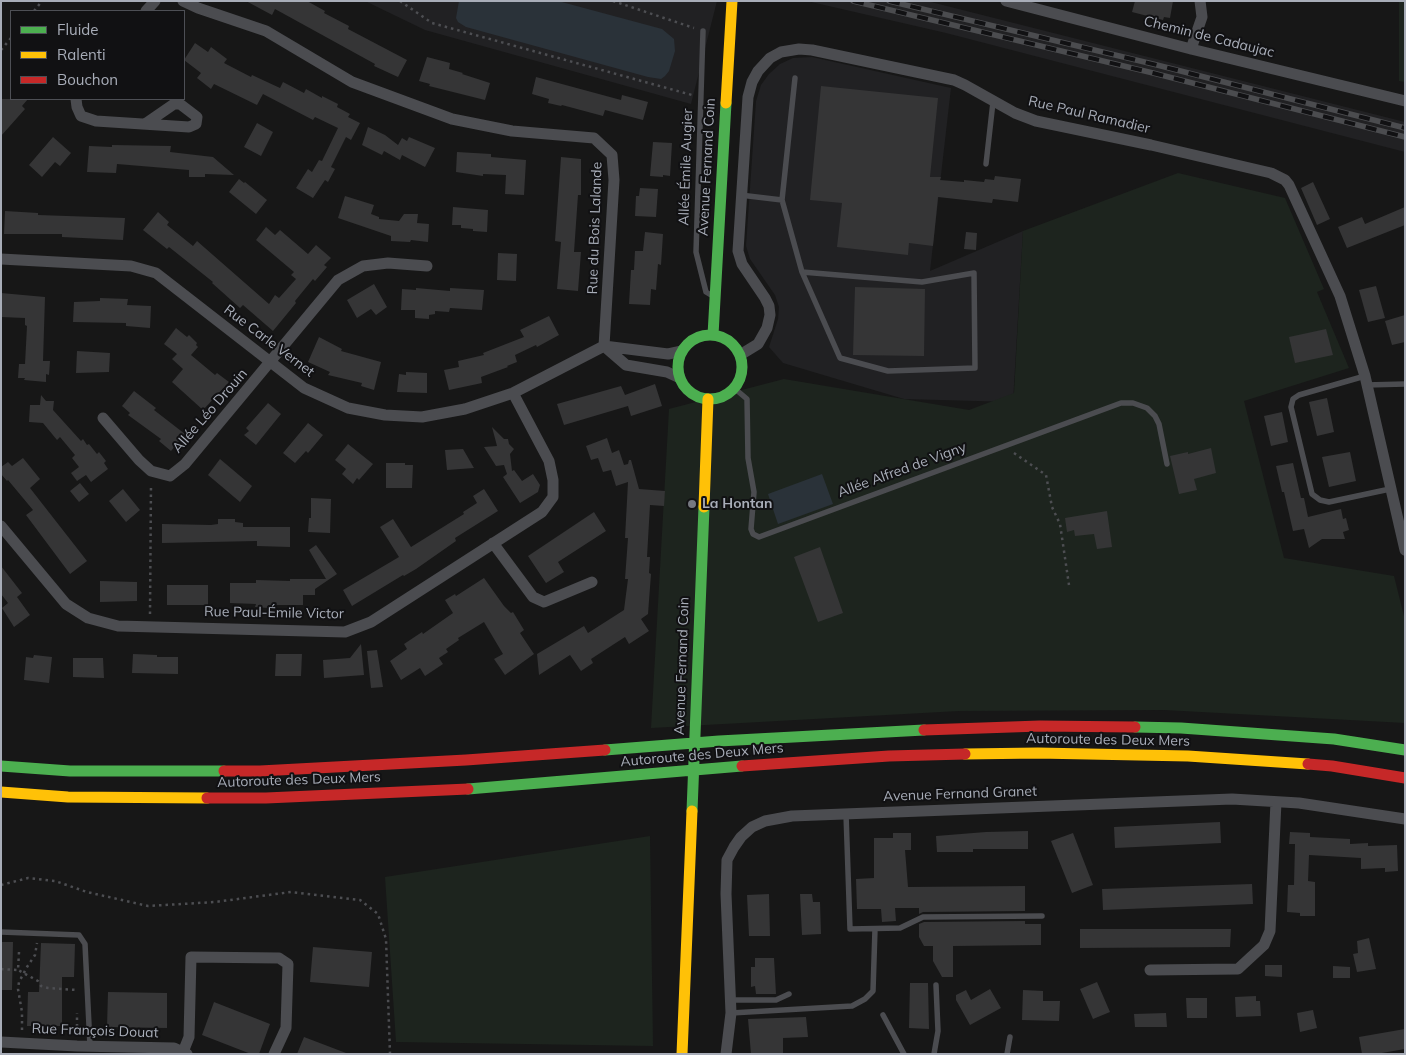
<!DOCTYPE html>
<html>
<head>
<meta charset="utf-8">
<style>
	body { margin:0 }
	#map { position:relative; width:1406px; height:1055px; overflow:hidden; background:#171717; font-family:Mulish,sans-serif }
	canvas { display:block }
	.frame { position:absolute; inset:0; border:2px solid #a8adb8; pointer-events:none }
	.legend { position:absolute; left:10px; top:10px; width:175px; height:90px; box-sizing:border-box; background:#111113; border:1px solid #4d4f55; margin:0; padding:6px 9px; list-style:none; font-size:15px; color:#a8adb8 }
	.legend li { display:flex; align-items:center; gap:10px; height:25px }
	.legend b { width:25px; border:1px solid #4d4f55 }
</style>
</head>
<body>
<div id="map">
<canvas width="1406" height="1055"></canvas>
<div class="frame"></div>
<ul class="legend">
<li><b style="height:6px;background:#4caf50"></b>Fluide</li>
<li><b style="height:6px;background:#ffc107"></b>Ralenti</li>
<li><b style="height:6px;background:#c62828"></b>Bouchon</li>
</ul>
</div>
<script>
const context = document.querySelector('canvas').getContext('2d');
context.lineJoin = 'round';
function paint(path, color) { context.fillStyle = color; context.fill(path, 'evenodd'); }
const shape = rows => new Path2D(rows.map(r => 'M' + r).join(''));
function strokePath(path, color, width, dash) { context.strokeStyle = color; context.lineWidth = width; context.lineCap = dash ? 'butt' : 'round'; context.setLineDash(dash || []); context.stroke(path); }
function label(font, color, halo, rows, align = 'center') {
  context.font = font + ' Mulish,sans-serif'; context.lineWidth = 4; context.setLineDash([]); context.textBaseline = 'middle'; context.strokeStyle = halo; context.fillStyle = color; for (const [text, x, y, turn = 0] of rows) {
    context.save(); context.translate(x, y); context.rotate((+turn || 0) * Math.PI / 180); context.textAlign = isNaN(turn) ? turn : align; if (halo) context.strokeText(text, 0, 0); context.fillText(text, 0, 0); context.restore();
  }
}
paint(shape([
	[365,1,717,1,691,104,425,30],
	[807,1,927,1,1405,122,1405,152,946,33],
	[812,57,951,88,930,271,1023,231,1013,402,904,399,783,363,769,347,778,319,779,307,775,295,750,259,746,246,756,101,761,85,769,74,780,64,793,58]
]), '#212123');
paint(shape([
	[1399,1,1405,1,1405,82,1399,81],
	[1178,173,1285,198,1324,289,1317,292,1349,368,1244,401,1284,558,1394,576,1405,620,1405,723,1164,710,959,711,651,728,669,409,784,379,969,410,1014,393,1023,231],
	[650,836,653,1046,396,1042,385,877]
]), '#1d241e');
paint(shape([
	[459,1,558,1,662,29,674,39,675,51,669,71,665,76,661,79,648,77,466,27,458,22,456,18],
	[822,474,833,504,778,524,768,494]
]), '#2a3239');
paint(shape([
	[246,1,307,1,325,11,324,13,349,26,348,29,407,60,398,77,374,66,375,64,275,9,272,15],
	[1135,1,1173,1,1170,18,1164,17,1163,20,1132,12],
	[195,43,208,52,211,47,227,59,224,63,251,77,252,75,280,88,283,82,304,93,306,89,322,98,322,96,338,104,337,107,350,114,348,117,360,123,351,140,346,137,331,167,335,169,328,182,325,180,313,198,296,188,308,169,312,172,319,160,322,161,338,128,315,117,313,120,263,94,257,105,214,84,211,89,197,78,201,73,184,60],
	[427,57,450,63,449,69,463,73,462,74,490,83,485,100,429,86,430,84,419,81],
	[536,77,621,100,622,95,648,102,643,120,605,110,603,116,562,105,561,106,548,103,549,99,532,94],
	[821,86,938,98,930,177,941,177,940,180,964,182,964,180,984,182,985,179,994,180,995,176,1021,179,1018,202,993,199,992,203,938,197,933,246,909,243,908,255,837,247,842,203,810,200],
	[1,99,28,99,22,106,25,109,1,136],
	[257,123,273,132,261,156,244,147],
	[368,127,385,135,398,145,402,138,407,141,409,137,435,148,425,167,402,155,400,160,384,151,382,155,362,145],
	[53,137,71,153,60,166,55,162,42,177,29,165],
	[653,142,672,143,670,176,663,175,663,177,650,176],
	[112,145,171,146,170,152,213,157,234,175,205,174,205,177,189,177,189,170,117,164,116,173,87,172,89,146,112,147],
	[457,152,491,154,491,157,526,160,524,195,505,194,506,175,483,174,483,176,456,172],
	[561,157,581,159,581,195,578,195,574,252,581,252,578,291,557,289,561,242,555,241],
	[239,179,244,183,245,182,267,200,256,214,229,192],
	[1313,182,1330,219,1317,225,1301,188],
	[640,188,658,189,656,217,635,216,636,196,639,196],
	[345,196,374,205,371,214,379,217,379,219,399,221,404,214,418,214,417,223,429,224,428,242,411,240,410,242,391,241,391,236,338,218],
	[453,207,488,210,487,232,473,231,473,229,461,228,461,225,452,225],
	[1405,207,1405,225,1347,248,1338,227,1362,217,1365,224],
	[5,211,38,213,38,215,125,218,123,240,62,237,62,234,4,234],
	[158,212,169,222,167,225,193,246,197,241,269,304,275,295,279,298,296,279,291,275,294,272,256,240,266,227,275,235,280,230,308,254,316,245,331,258,324,265,327,267,315,281,313,279,295,301,296,303,273,331,243,305,240,308,212,283,213,282,169,247,167,249,143,230],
	[645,232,663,234,661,265,658,264,656,290,651,289,650,305,629,304,631,270,634,270,635,251,643,251],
	[966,232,977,233,976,250,964,249],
	[498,253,517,254,516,281,497,280],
	[374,284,387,307,376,315,371,309,357,318,347,300],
	[1376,286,1385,318,1368,322,1359,290],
	[855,287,925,289,924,356,853,355],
	[416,288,450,291,450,288,484,290,482,310,450,308,449,312,435,311,435,314,429,315,429,319,415,318,415,310,401,310,402,289,416,290],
	[1,293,45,297,43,361,50,361,49,375,46,374,46,382,24,380,25,378,18,378,19,364,25,364,27,326,25,325,25,318,1,317],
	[100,298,128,299,127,305,151,306,150,328,126,326,126,323,73,322,74,302,100,301],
	[1405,315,1405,342,1392,345,1385,321],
	[549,316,559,335,537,347,536,345,515,355,517,362,507,366,508,367,481,377,482,383,449,390,444,370,459,367,458,361,484,355,483,353,524,337,520,330],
	[176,328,187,337,189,335,197,343,196,345,198,347,191,355,215,375,217,373,229,382,203,410,172,382,183,369,172,359,177,354,164,344],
	[1326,329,1333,355,1295,363,1289,337],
	[319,337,342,349,341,351,381,362,374,390,361,386,362,383,328,375,330,372,308,362],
	[77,351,110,353,109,372,76,373],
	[406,372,427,373,427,393,397,392,399,374,406,375],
	[655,384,662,406,631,416,628,406,564,425,557,404,621,386,625,395],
	[134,391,156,408,154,410,185,434,171,451,159,441,161,439,128,415,130,413,122,406],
	[41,395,46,401,54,401,53,410,81,441,83,439,87,445,89,444,97,454,99,452,106,461,104,463,108,469,91,482,86,475,77,481,71,473,79,467,72,458,75,455,60,437,57,440,43,423,29,422,30,405,40,405],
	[1327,398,1334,432,1317,436,1309,402],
	[268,403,281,414,256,445,244,435,249,431,246,428],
	[1282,412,1288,442,1271,446,1264,416],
	[308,423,323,435,308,453,306,451,295,463,283,453],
	[492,427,504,439,508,439,509,444,514,449,510,454,512,471,514,470,522,481,533,474,540,485,538,492,520,503,503,477,507,474,504,465,496,466,484,447,497,446],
	[607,438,612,453,619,450,624,465,628,464,629,460,631,460,639,489,665,491,664,506,650,505,647,557,650,557,649,573,651,574,648,614,641,619,649,631,629,644,625,637,591,659,593,663,581,671,570,655,539,675,537,654,584,626,588,633,624,610,628,579,625,579,628,538,625,538,628,482,616,486,611,470,603,472,598,458,591,460,586,446],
	[348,444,373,464,359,480,357,478,353,484,342,474,346,469,335,460],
	[1211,448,1216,473,1194,479,1197,490,1179,494,1170,456,1188,452,1188,454],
	[463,449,474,468,447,470,445,450],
	[1350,452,1356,481,1329,487,1322,457],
	[23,458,40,479,30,488,87,561,70,574,26,515,33,510,8,480,7,481,1,474,1,467,8,462,12,466],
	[220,459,252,486,240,502,208,475],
	[386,463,405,463,405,465,413,465,412,488,386,488],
	[1293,463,1301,498,1304,498,1308,517,1341,509,1343,519,1346,518,1349,530,1343,532,1345,539,1322,539,1309,548,1304,529,1293,531,1284,492,1282,492,1276,466],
	[80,483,89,494,79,502,70,491],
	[123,489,140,510,126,522,109,501],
	[484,489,498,511,455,538,456,541,416,569,404,576,403,575,352,606,343,590,399,557,380,527,393,519,411,547,464,514,463,512,477,503,473,496],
	[311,498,331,499,330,533,308,532,309,518,311,518],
	[1107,511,1112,547,1097,549,1094,534,1075,536,1074,530,1067,532,1065,518],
	[594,512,606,531,558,562,564,572,546,583,528,556],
	[218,519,235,519,235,522,243,523,243,527,290,527,290,547,257,546,257,541,162,543,162,524,211,525,218,524],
	[316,545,337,574,315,589,315,595,303,595,303,605,268,605,268,608,255,607,256,604,230,603,230,583,256,583,256,580,290,581,290,579,326,579,309,550],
	[820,547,843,613,818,622,794,557],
	[1,566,22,593,17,597,30,615,14,627,2,608,14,598,8,603,1,594],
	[484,578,504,606,511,613,513,612,524,630,520,633,534,654,505,675,494,659,503,654,484,622,458,638,459,640,446,649,448,652,439,658,443,664,425,676,420,668,401,680,390,661,407,649,404,644,422,632,423,634,453,613,445,600,455,594,456,596],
	[100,581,137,582,137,601,100,602],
	[167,585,208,585,208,605,167,605],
	[361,644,364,675,324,678,323,660,350,658],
	[377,650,383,687,371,688,367,651],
	[133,654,157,655,157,657,178,657,178,674,132,673],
	[276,654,302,654,301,676,275,676],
	[34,655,52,657,49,683,24,680,26,657,33,658],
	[73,658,103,658,104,678,73,677],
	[1220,822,1221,843,1115,848,1114,827],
	[1028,831,1028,849,973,849,973,852,937,852,936,836,986,832],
	[1290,832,1310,833,1310,837,1350,839,1350,844,1368,843,1368,846,1397,845,1398,871,1385,872,1385,868,1361,869,1361,858,1309,855,1308,881,1315,882,1315,916,1300,916,1300,913,1287,912,1288,885,1294,885,1295,844,1289,844],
	[893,833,911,833,911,850,905,850,908,887,1025,886,1025,911,923,912,919,914,919,908,895,908,896,921,882,922,881,909,857,909,856,879,874,878,874,838,893,838],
	[1073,833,1093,885,1072,893,1051,841],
	[1252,884,1253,904,1103,910,1102,889],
	[769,894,770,936,749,936,747,895],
	[800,894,812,894,813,902,820,902,821,934,802,935],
	[1025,921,1025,924,1041,924,1041,945,953,946,953,977,942,977,933,961,933,946,924,946,919,937,919,924,924,922],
	[1080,929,1231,929,1230,947,1080,948],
	[1369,938,1376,969,1357,972,1353,954,1358,953,1357,941],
	[1,942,13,942,12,990,1,990],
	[41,943,75,944,74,977,62,977,62,1026,27,1026,28,992,39,992],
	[313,947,372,952,369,987,310,982],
	[755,958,774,958,776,994,756,994,755,986,751,987,751,967,755,967],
	[1265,965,1282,965,1282,977,1265,976],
	[1333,966,1350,967,1350,978,1333,978],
	[1097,982,1110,1012,1093,1019,1080,989],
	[910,983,928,983,929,1029,909,1028],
	[990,989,1001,1008,970,1025,956,1000,956,995,966,990,971,1000],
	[1023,990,1043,991,1043,1001,1060,1001,1059,1021,1022,1020],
	[108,992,167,993,167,1028,107,1027],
	[1256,996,1256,1001,1260,1001,1261,1016,1236,1017,1235,997],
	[1186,998,1207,998,1207,1018,1187,1018],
	[214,1002,270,1024,259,1054,251,1054,202,1035],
	[1313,1010,1317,1028,1300,1032,1297,1013],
	[1166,1013,1167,1027,1135,1027,1134,1014],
	[806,1017,808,1037,783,1038,783,1054,751,1054,748,1019],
	[1405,1029,1405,1049,1376,1054,1362,1054,1359,1037],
	[304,1037,346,1053,346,1054,297,1054]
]), '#353536');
strokePath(shape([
	[400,1,432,23,692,95],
	[613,1,694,28],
	[34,11,42,1],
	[1,50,11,38],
	[1014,453,1046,475,1052,507,1060,524,1069,585],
	[150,614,151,485],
	[1,885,28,878,55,881,87,892,148,906,215,902,291,892,360,900,378,914,386,939,390,1054],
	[19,952,18,970,38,981,41,986,48,988,77,990],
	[1,969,18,970],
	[22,1030,22,1012,18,989,19,982,27,967,35,955,37,943],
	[77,1033,77,1013]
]), '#4d4e52', 2.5, [2.5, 4]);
strokePath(shape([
	[703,31,696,252,706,292,711,295],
	[795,78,782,200,802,272,840,358,888,371,975,368,974,273,922,282,802,272],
	[986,164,993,102],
	[740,195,782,200],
	[1365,376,1299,395,1293,399,1291,407,1312,494,1320,500,1329,502,1390,489],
	[1366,385,1405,384],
	[734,388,747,399,748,458,754,492,751,529,753,534,759,537,1121,403,1133,403,1147,408,1155,416,1159,424,1167,464],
	[846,814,850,929,900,928,923,917,1042,916],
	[1,932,79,935,85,944,90,1046],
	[730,1000,776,1000,789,994],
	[731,1013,852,1006,865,999,873,991,875,929],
	[883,1015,904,1054],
	[934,1054,938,1031,936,985],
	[1007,1054,1010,1037]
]), '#4b4c50', 5.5);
strokePath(shape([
	[183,1,198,8,266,31,352,82,452,119,512,131,594,138,612,155,614,180,604,346],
	[1006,1,1191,49,1405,101],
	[146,11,155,1],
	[1191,49,1202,17,1200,1],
	[76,99,77,107,81,116,96,121,189,127,196,124,197,117,180,104,174,104,145,124],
	[1,259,131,266,156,273,304,388,348,408,385,415,422,417,465,409,513,393,604,346,668,354,682,351],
	[604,346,626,365,667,372,680,378],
	[740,355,758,344,767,328,770,315,769,306,765,298,742,264,738,251,748,97,752,82,758,71,770,58,781,52,799,49,812,50,954,80,965,85,1015,113,1036,121,1151,145,1271,173,1285,180,1289,185,1340,296,1365,376,1405,550],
	[103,418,139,460,151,471,170,476,185,464,338,280,363,266,388,263,427,266],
	[1,526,66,604,88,618,118,626,345,632,371,622,542,512,553,497,553,480,549,461,513,393],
	[493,543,533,597,544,602,592,582],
	[1150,970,1238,969,1264,945,1270,931,1276,802],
	[1,1042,77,1046,174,1048,187,1054],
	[183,1052,189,1037,191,957,279,958,288,964,286,1028,274,1054],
	[726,1054,731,1013,726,894,727,860,734,847,741,837,752,827,765,821,792,816,1232,799,1299,803,1405,819]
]), '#4b4c50', 11);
strokePath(shape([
	[713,335,726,103],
	'678 367a32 32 0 1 1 64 0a32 32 0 1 1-64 0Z',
	[1135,727,1181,728,1334,739,1405,750],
	[605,750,719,741,924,730],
	[1,766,70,771,224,771],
	[468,789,742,766],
	[692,811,704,507]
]), '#4caf50', 11);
strokePath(shape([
	[726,103,732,1],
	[704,507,708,399],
	[965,754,1038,753,1188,756,1308,764],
	[1,792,68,797,207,798],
	[682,1054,692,811]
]), '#ffc107', 11);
strokePath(shape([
	[924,730,1040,726,1135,727],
	[1308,764,1332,766,1405,778],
	[742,766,889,756,965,754],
	[224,771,260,771,466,760,605,750],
	[207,798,266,798,468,789]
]), '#c62828', 11);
const rail = shape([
	[853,1,1153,73,1405,137],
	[889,1,1157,65,1405,128]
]);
strokePath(rail, '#4b4c4f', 5.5);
strokePath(rail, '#111113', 4, [11]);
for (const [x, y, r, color] of [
	[692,504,5,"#757880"]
]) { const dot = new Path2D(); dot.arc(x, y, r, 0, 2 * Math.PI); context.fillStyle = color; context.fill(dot); strokePath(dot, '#111113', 2); }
label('14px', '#a8adb8', '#111113', [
	["Chemin de Cadaujac",1209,37,14],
	["Rue Paul Ramadier",1089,115,13],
	["Allée Émile Augier",686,167,-88],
	["Avenue Fernand Coin",707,167,-87],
	["Rue du Bois Lalande",595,228,-88],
	["Rue Carle Vernet",269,341,37],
	["Allée Léo Drouin",210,411,-49],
	["Allée Alfred de Vigny",902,470,-20],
	["Rue Paul-Émile Victor",274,613,1],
	["Avenue Fernand Coin",682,666,-88],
	["Autoroute des Deux Mers",1108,740,1],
	["Autoroute des Deux Mers",702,755,-5],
	["Autoroute des Deux Mers",299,780,-2],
	["Avenue Fernand Granet",960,794,-2],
	["Rue François Douat",95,1031,2]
]);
label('bold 14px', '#a8adb8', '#111113', [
	["La Hontan",702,504]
], 'left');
</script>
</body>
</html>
